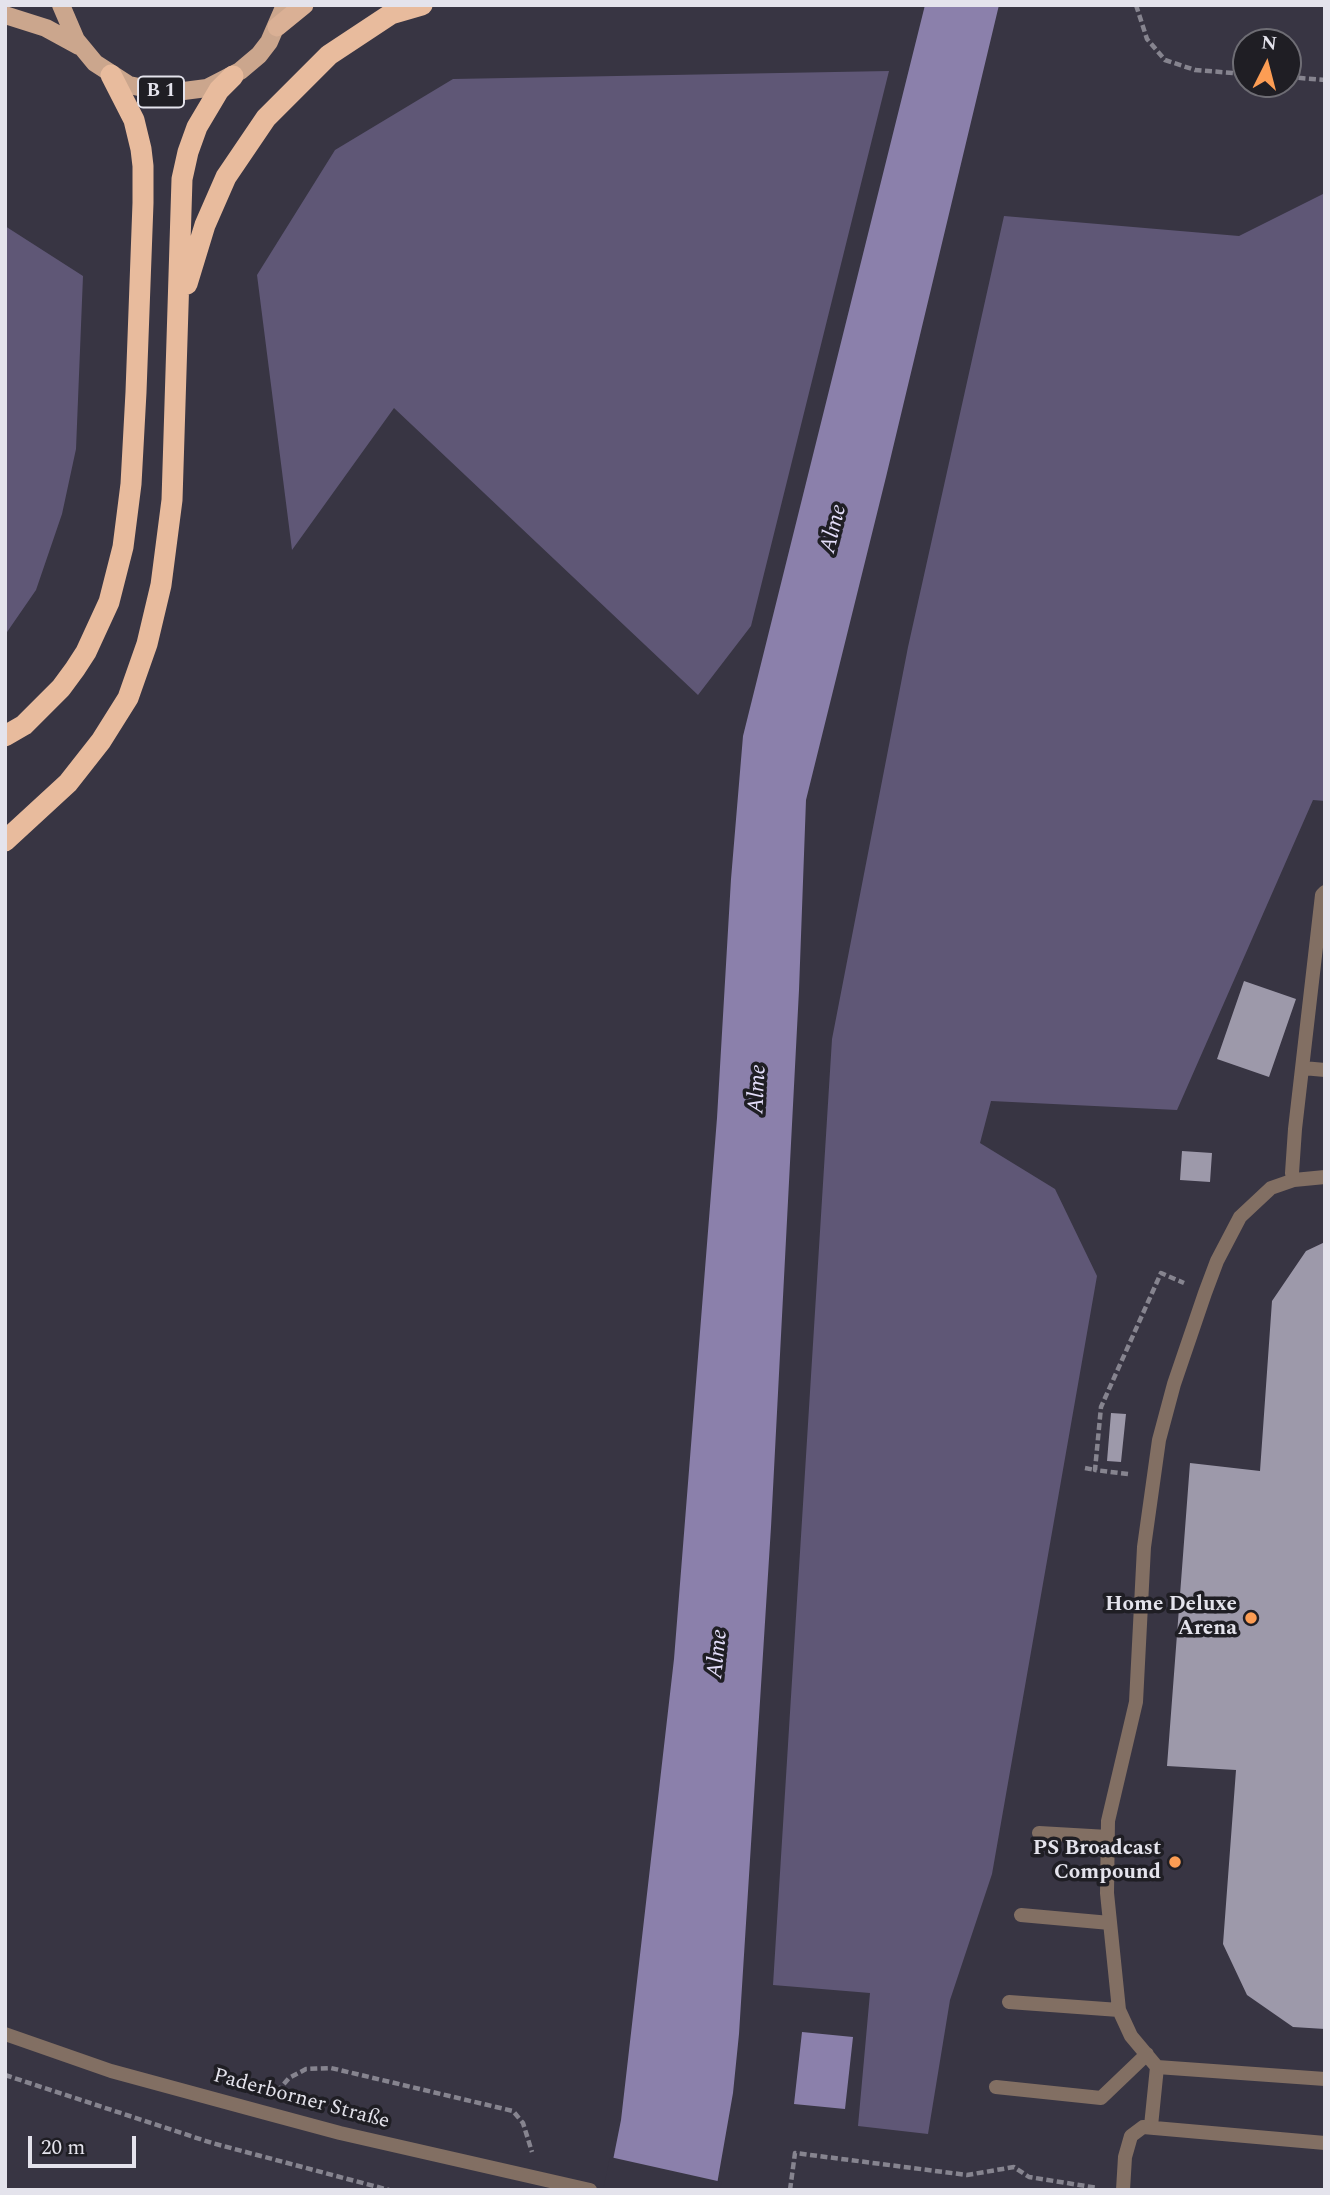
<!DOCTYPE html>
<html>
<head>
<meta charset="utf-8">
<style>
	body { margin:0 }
	#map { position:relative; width:1330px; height:2195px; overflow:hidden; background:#383543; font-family:Spectral,serif }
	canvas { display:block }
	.frame { position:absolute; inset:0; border:7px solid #e4e3ec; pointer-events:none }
	.north { position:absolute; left:1232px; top:28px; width:70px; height:70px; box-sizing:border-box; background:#1f1e24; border:2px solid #6e6d74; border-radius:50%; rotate:6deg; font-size:19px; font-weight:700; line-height:28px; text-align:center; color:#e4e3ec }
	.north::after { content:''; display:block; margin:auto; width:24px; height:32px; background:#fc9d54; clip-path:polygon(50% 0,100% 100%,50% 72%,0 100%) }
	.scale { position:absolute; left:28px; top:2136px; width:108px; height:32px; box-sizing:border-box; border:4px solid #e4e3ec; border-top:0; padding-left:9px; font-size:21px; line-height:24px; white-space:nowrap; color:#e4e3ec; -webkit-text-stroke:5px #1f1e24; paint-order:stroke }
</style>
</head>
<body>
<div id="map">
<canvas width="1330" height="2195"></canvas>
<div class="frame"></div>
<div class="north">N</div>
<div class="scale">20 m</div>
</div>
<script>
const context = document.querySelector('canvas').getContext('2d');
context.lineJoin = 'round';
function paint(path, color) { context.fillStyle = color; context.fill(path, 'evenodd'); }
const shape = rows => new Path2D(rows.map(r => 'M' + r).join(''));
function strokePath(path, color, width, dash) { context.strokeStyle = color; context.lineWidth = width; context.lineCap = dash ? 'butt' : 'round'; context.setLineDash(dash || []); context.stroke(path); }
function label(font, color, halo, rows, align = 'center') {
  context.font = font + ' Spectral,serif'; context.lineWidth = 7; context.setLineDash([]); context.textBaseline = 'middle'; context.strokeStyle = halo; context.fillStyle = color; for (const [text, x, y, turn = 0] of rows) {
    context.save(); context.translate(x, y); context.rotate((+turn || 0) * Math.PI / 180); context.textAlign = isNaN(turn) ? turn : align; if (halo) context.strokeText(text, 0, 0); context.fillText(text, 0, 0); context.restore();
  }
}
paint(shape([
	[889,71,751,626,698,695,394,408,292,550,257,275,335,150,453,79],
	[1325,193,1325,801,1313,800,1177,1110,991,1101,980,1143,1055,1189,1097,1276,992,1874,950,2000,928,2134,858,2126,870,1993,773,1985,832,1039,908,647,1004,216,1239,236],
	[5,226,83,276,76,449,62,514,36,590,5,635]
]), '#5f5776');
paint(shape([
	[925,5,999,5,886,477,806,800,799,990,771,1527,739,2034,733,2093,716,2190,607,2190,621,2120,674,1659,717,1118,731,879,743,736],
	[802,2032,853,2037,845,2109,794,2104]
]), '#8b80ab');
paint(shape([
	[610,2157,722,2182,719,2190,603,2190]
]), '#383543');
paint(shape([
	[1244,981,1296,999,1269,1077,1217,1059],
	[1182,1151,1212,1153,1210,1182,1180,1180],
	[1325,1242,1325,2029,1293,2027,1247,1995,1223,1944,1236,1770,1167,1766,1190,1463,1260,1471,1272,1301,1306,1251],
	[1111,1413,1126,1414,1121,1462,1107,1461]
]), '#9d99aa');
strokePath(shape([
	[1136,5,1147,39,1165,60,1195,70,1246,74],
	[1288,77,1325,80],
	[1085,1468,1095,1470],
	[1128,1474,1095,1470,1101,1407,1161,1273,1184,1283],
	[5,2075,212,2143,389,2190],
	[277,2092,289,2078,306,2069,331,2068,513,2111,523,2123,532,2152],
	[790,2190,795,2153,967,2175,1014,2167,1029,2177,1098,2188]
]), '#86848f', 4.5, [7, 3.5]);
strokePath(shape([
	[1303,1068,1325,1070],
	[1294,1180,1292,1173,1295,1129,1322,895,1325,892],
	[1039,1833,1108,1837],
	[1021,1915,1110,1923],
	[1009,2002,1119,2010],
	[1157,2067,1325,2079],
	[996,2087,1101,2098,1147,2054],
	[1151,2126,1157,2067,1131,2036,1119,2010,1107,1893,1108,1821,1136,1702,1144,1547,1159,1440,1174,1384,1205,1293,1217,1261,1240,1217,1271,1188,1294,1180,1325,1177],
	[1123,2190,1125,2157,1131,2136,1143,2127,1325,2143]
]), '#826f63', 14);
strokePath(shape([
	[5,2034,111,2071,262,2112,340,2133,590,2190]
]), '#826f63', 14);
strokePath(shape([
	[61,5,76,40,95,63,129,85,168,93,207,88,240,71,259,55,269,42,285,5],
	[5,15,46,28,79,46]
]), '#cba68d', 18);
strokePath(shape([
	[277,27,304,5]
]), '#dab095', 19);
strokePath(shape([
	[187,284,205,225,226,177,266,118,329,55,391,14,422,5],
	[5,736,24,725,61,688,75,669,86,652,109,602,123,547,131,484,136,392,143,203,143,166,141,149,134,120,111,75],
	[5,841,68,783,101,741,128,698,147,644,161,585,172,500,182,179,188,152,197,127,219,90,233,76]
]), '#e8bb9d', 21);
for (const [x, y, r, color] of [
	[1251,1618,7,"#fc9d54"],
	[1175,1862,7,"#fc9d54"]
]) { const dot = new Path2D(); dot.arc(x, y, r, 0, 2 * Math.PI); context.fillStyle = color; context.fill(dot); strokePath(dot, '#1f1e24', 2.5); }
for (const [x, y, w] of [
	[161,92,46]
]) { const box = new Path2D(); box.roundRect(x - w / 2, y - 15.5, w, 31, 5); context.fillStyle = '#1f1e24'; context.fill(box); strokePath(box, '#e4e3ec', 2); }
label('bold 19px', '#e4e3ec', null, [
	["B 1",161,92]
]);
label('bold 21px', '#e4e3ec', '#1f1e24', [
	["Home Deluxe",1237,1606],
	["Arena",1237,1630],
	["PS Broadcast",1161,1850],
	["Compound",1161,1874]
], 'right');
label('21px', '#e4e3ec', '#1f1e24', [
	["Paderborner Straße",301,2100,15]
]);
label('italic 23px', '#e4defa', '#1f1e24', [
	["Alme",835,529,-76],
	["Alme",759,1089,-87],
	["Alme",719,1654,-84]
]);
</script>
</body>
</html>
